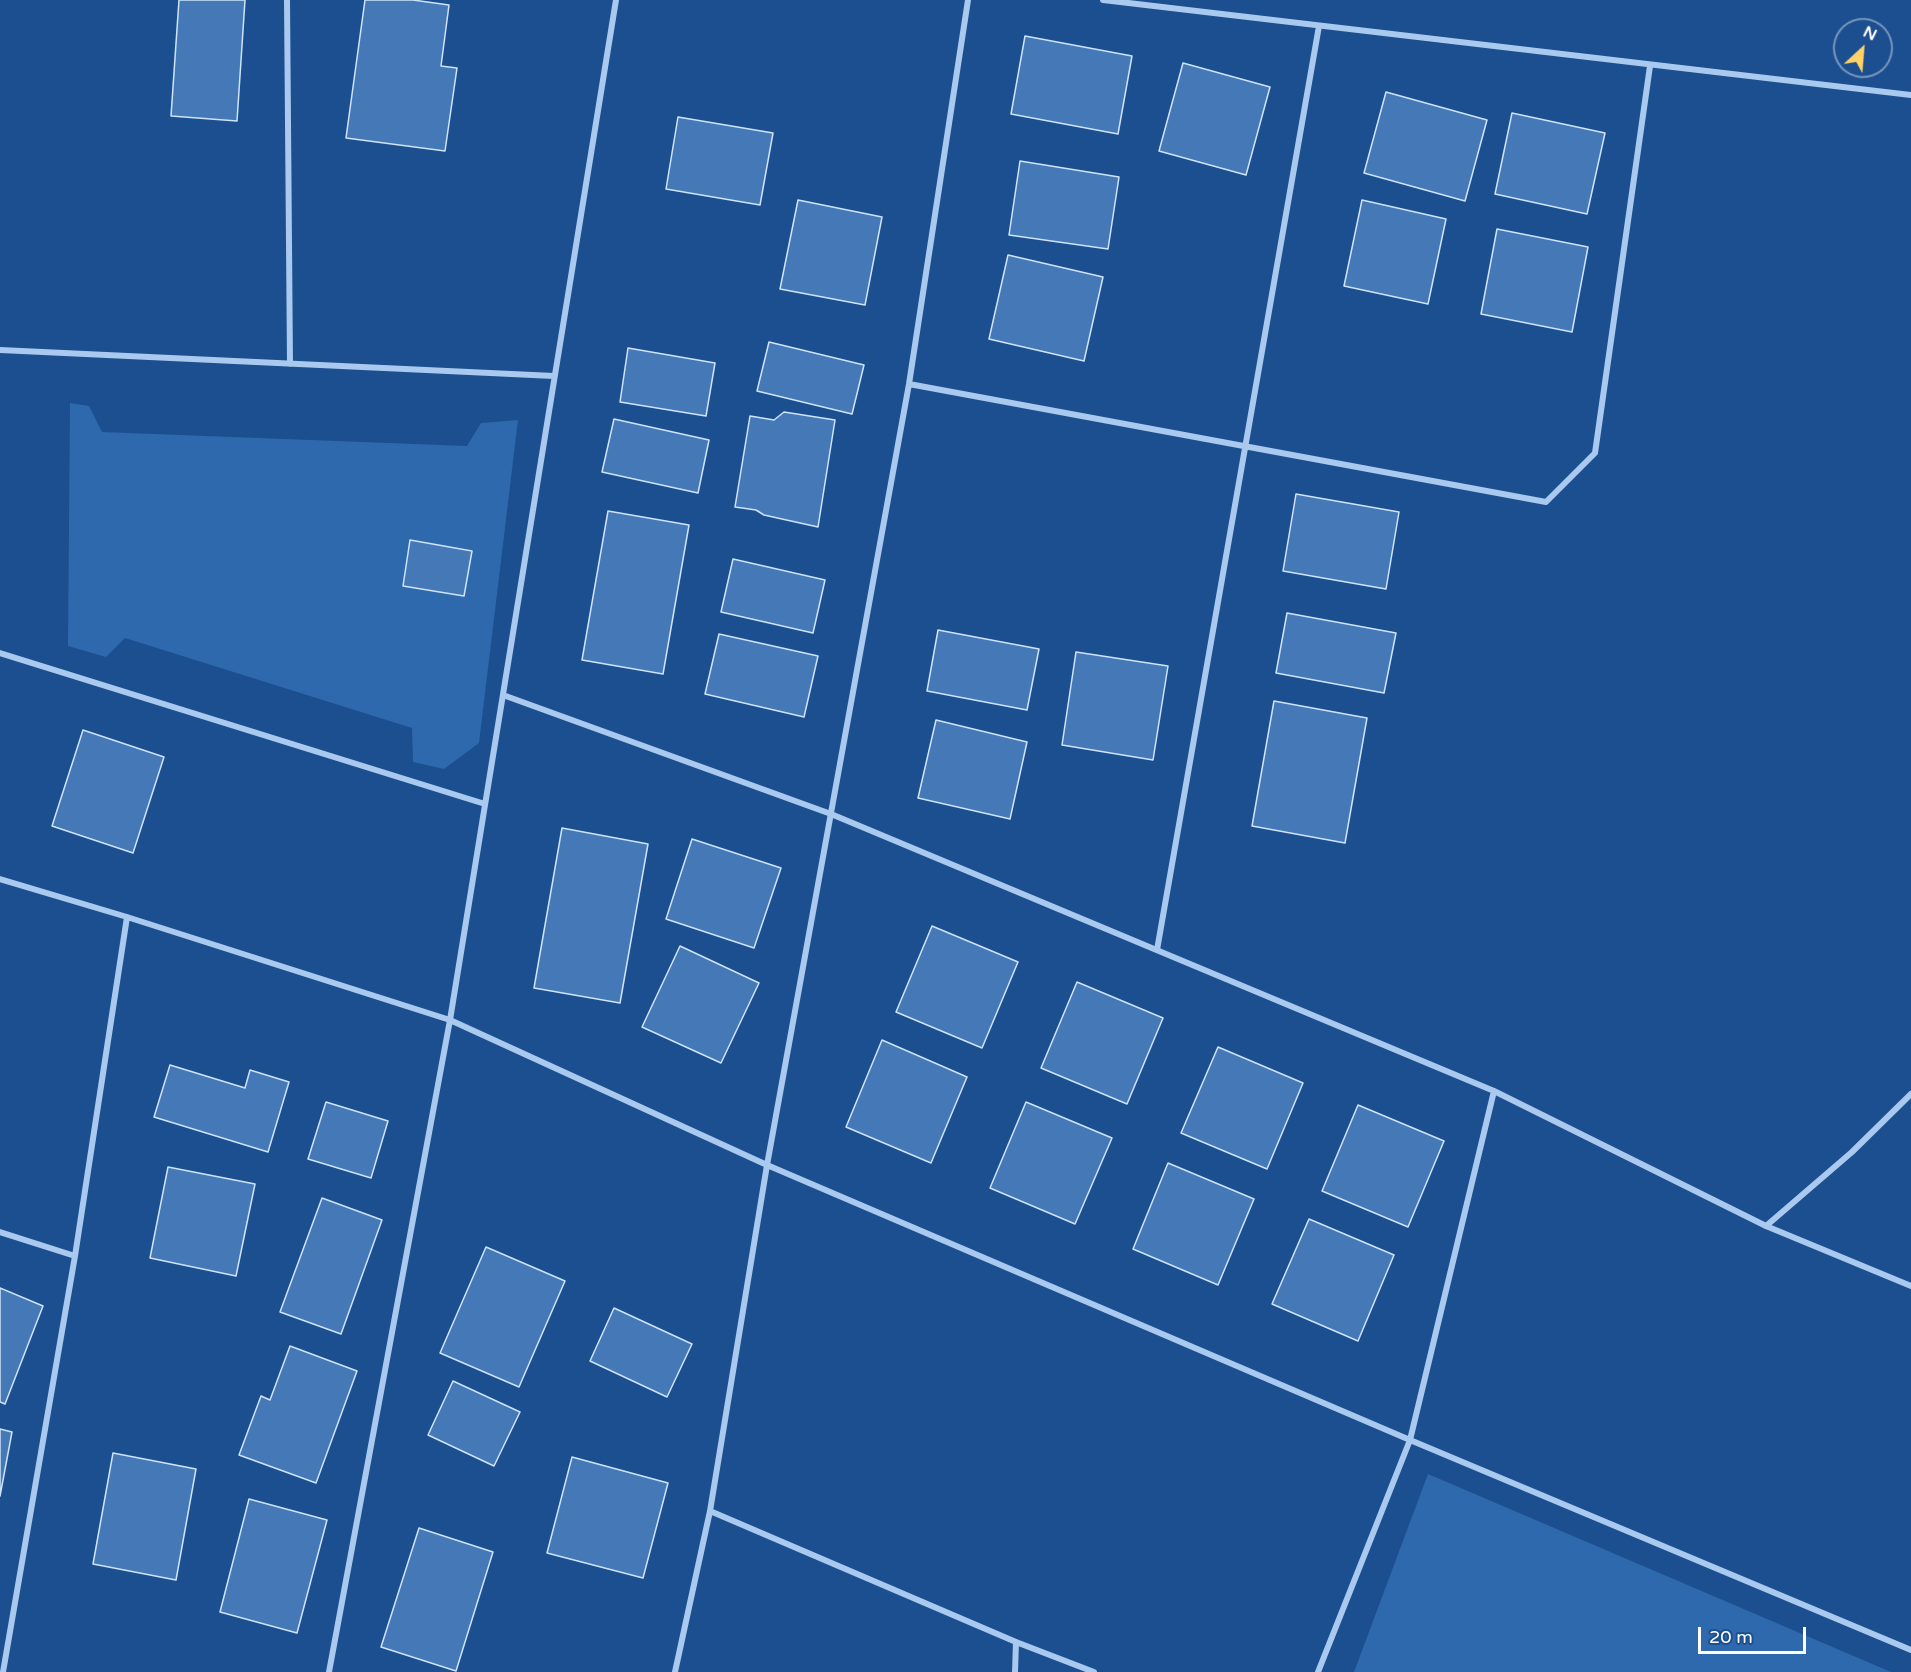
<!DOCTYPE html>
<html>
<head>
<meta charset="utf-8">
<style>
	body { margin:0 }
	#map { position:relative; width:1911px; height:1672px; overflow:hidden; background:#1b4f8f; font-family:"Varela Round",sans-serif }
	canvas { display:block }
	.north { position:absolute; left:1833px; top:18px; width:60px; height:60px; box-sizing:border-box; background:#1b4f8f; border:2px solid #7695bc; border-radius:50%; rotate:26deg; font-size:16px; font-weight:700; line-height:24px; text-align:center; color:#fff }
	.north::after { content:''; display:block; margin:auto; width:21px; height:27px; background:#ffd166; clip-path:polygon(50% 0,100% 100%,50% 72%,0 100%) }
	.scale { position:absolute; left:1698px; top:1627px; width:108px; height:27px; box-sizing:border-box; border:3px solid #fff; border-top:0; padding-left:8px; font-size:18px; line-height:21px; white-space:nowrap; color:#fff; -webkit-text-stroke:4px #1b4f8f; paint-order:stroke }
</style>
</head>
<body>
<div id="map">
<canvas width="1911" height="1672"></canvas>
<div class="north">N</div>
<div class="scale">20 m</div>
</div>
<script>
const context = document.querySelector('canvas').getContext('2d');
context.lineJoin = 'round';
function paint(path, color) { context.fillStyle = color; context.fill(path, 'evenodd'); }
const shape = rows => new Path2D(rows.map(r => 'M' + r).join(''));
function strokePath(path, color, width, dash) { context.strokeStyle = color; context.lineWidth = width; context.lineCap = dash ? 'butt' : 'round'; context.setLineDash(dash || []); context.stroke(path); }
paint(shape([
	[70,403,89,406,102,432,467,446,481,423,518,420,479,743,444,769,413,762,412,728,125,638,106,657,68,646],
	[1428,1474,1891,1672,1354,1672]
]), '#2e69ad');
const building = shape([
	[179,0,245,0,237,121,171,116,179,0],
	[365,0,413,0,449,5,441,66,457,68,445,151,346,138,365,0],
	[1025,36,1132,56,1118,134,1011,114,1025,36],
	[1183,63,1270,87,1246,175,1159,151,1183,63],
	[1386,92,1487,120,1465,201,1364,173,1386,92],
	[1512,113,1605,133,1587,214,1495,194,1512,113],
	[678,117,773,133,760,205,666,189,678,117],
	[1020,161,1119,177,1108,249,1009,235,1020,161],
	[798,200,882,217,865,305,780,289,798,200],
	[1362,200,1446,219,1428,304,1344,286,1362,200],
	[1497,229,1588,247,1572,332,1481,314,1497,229],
	[1008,255,1103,277,1084,361,989,339,1008,255],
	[769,342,864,365,852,414,757,391,769,342],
	[628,348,715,363,706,416,620,402,628,348],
	[784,412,835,420,818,527,764,515,756,510,735,507,750,416,774,420,784,412],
	[614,419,709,440,698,493,602,472,614,419],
	[1296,494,1399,512,1386,589,1283,571,1296,494],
	[608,511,689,525,663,674,582,660,608,511],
	[410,540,472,551,464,596,403,586,410,540],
	[733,559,825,580,813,633,721,612,733,559],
	[1287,613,1396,633,1384,693,1276,673,1287,613],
	[938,630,1039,649,1027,710,927,691,938,630],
	[719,634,818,656,804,717,705,694,719,634],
	[1076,652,1168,666,1153,760,1062,745,1076,652],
	[1274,701,1367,718,1345,843,1252,826,1274,701],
	[936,720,1027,742,1010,819,918,798,936,720],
	[83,730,164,757,133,853,52,826,83,730],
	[562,828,648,844,620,1003,534,988,562,828],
	[692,839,781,868,754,948,666,919,692,839],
	[932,926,1018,962,982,1048,896,1012,932,926],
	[680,946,759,983,721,1063,642,1027,680,946],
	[1077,982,1163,1018,1127,1104,1041,1068,1077,982],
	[882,1040,967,1077,931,1163,846,1127,882,1040],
	[1218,1047,1303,1083,1267,1169,1181,1133,1218,1047],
	[170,1065,245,1088,250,1070,289,1082,268,1152,154,1117,170,1065],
	[326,1102,388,1121,371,1178,308,1159,326,1102],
	[1026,1102,1112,1138,1075,1224,990,1188,1026,1102],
	[1358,1105,1444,1141,1408,1227,1322,1191,1358,1105],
	[1168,1163,1254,1199,1218,1285,1133,1249,1168,1163],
	[168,1167,255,1184,236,1276,150,1258,168,1167],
	[322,1198,382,1220,341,1334,280,1312,322,1198],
	[1309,1219,1394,1255,1358,1341,1272,1304,1309,1219],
	[486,1247,565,1281,519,1387,440,1353,486,1247],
	[0,1288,43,1306,5,1404,0,1402,0,1288],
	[614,1308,692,1344,667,1397,590,1361,614,1308],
	[290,1346,357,1371,316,1483,239,1455,261,1396,270,1400,290,1346],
	[453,1381,520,1412,494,1466,428,1435,453,1381],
	[0,1429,12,1432,0,1496,0,1429],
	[113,1453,196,1469,176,1580,93,1564,113,1453],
	[572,1457,668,1483,643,1578,547,1553,572,1457],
	[249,1499,327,1520,297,1633,220,1612,249,1499],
	[419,1528,493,1552,456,1671,381,1647,419,1528]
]);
paint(building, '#4478b7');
strokePath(building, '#cfe3fa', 1.5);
strokePath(shape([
	[287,0,290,364],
	[1103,0,1911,95],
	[0,350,554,376],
	[909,384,1546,502,1595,453,1650,66],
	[0,653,485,804],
	[503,695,831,814,1494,1091,1766,1226,1911,1286],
	[0,879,127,917,450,1020,767,1165,1410,1440,1911,1650],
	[1157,950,1319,26],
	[1766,1226,1852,1152,1911,1094],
	[0,1232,75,1256],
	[710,1511,1016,1642,1094,1672],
	[3,1672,75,1256,127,917],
	[329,1672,450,1020,616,0],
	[675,1672,710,1511,767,1165,909,384,968,0],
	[1015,1672,1016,1642],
	[1318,1672,1410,1440,1494,1091]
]), '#a9c9ee', 6);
</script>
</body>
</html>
